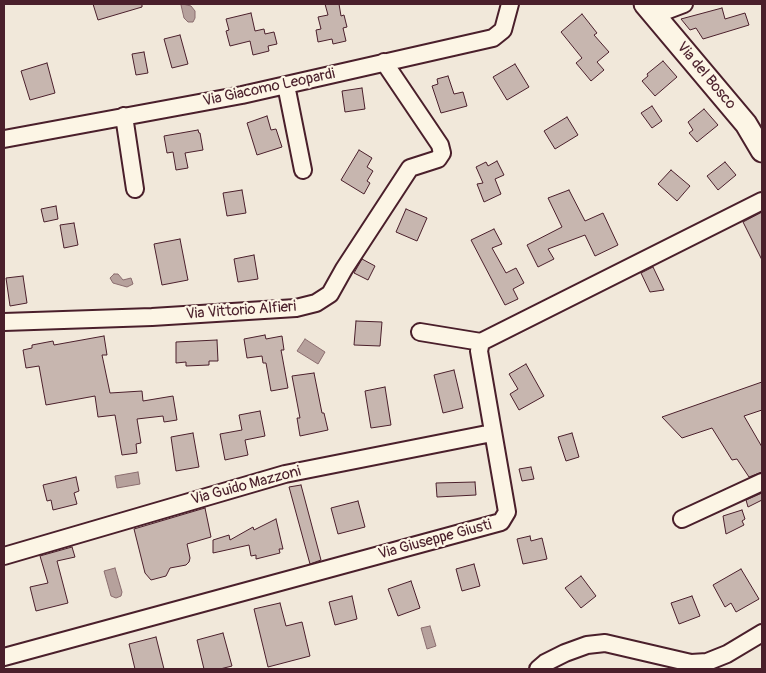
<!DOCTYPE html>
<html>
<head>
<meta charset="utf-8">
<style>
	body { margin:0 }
	#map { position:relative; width:766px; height:673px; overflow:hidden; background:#f1e8da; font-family:Pangolin,sans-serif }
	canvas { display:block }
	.frame { position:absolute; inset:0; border:5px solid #4a1f2b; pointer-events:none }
</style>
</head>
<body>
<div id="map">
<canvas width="766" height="673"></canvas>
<div class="frame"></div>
</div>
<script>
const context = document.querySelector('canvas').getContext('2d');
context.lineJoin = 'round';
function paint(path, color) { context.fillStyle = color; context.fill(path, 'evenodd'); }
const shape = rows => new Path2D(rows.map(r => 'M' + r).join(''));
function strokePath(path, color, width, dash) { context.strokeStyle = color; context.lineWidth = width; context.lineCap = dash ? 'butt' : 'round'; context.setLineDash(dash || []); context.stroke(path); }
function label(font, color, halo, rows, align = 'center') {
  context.font = font + ' Pangolin,sans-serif'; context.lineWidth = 4.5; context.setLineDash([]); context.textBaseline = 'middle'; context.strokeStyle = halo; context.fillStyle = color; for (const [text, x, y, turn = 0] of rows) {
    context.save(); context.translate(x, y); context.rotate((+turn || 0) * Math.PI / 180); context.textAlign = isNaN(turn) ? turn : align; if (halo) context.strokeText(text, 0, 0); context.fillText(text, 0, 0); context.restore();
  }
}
const water = shape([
	[183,4,191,6,195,11,195,18,193,22,188,22,184,18,181,5,183,4],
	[114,274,118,274,123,280,131,278,133,284,127,287,113,283,110,278,114,274],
	[305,339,325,352,318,364,297,351,305,339],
	[138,472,140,484,117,488,115,476,138,472],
	[115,568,122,592,121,596,116,598,111,596,104,571,115,568],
	[430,626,436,646,427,649,421,628,430,626]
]);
paint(water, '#b6a19c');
strokePath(water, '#8b6d6f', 1);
const building = shape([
	[93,4,142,4,142,7,98,20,93,4],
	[325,4,339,4,341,16,344,15,347,27,343,28,346,41,333,44,332,39,318,42,316,30,321,29,318,17,328,15,325,4],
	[722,8,725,19,745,13,749,25,703,39,696,28,690,30,681,19,722,8],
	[251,13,255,31,264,29,265,34,274,32,277,44,268,46,269,51,253,55,250,41,230,46,226,31,229,30,226,19,251,13],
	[582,14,597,33,594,35,609,52,597,62,604,70,591,81,576,63,582,58,561,32,582,14],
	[180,35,188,64,172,68,164,39,180,35],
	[144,52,148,73,136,75,132,54,144,52],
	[663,61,677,77,655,96,642,81,648,76,647,74,663,61],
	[47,63,55,93,30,100,21,71,47,63],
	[515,64,529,87,507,100,493,77,515,64],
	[448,76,454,94,463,92,467,106,441,113,432,86,438,84,437,79,448,76],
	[362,88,365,109,345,112,342,91,362,88],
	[652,106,662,121,652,128,641,113,652,106],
	[704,109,718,125,697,142,689,133,693,130,688,122,704,109],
	[267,116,271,130,276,129,282,147,257,155,247,123,267,116],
	[567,117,578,135,555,149,544,131,567,117],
	[198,130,199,133,200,133,203,150,185,153,188,168,176,170,173,152,167,153,164,136,198,130],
	[359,150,372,158,367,167,373,171,367,181,370,183,364,194,341,180,359,150],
	[497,161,504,175,495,179,501,194,484,202,477,184,483,183,476,167,486,162,488,166,497,161],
	[725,162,736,175,718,190,707,176,725,162],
	[671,170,690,186,677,201,658,184,671,170],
	[242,190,246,213,227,216,223,193,242,190],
	[569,190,585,221,603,213,618,245,595,256,585,235,548,249,554,259,538,267,527,245,562,227,548,198,569,190],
	[56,206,58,219,44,222,41,209,56,206],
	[406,209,427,218,417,241,396,232,406,209],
	[762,212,762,260,743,222,762,212],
	[74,223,78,245,64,248,60,225,74,223],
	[494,229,502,244,492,248,506,273,516,268,524,283,513,289,518,299,505,305,471,240,494,229],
	[180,239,188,280,162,285,154,244,180,239],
	[254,255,258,279,238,282,234,259,254,255],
	[362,259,375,266,368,280,354,273,362,259],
	[653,267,664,290,650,292,641,273,653,267],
	[23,276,27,303,10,306,6,278,23,276],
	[356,321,382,322,380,346,354,345,356,321],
	[265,335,266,339,282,336,284,350,281,350,288,388,271,391,266,363,263,363,262,356,247,358,244,339,265,335],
	[104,336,107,355,102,355,110,393,142,391,143,401,173,396,177,420,164,422,163,416,137,419,141,443,136,444,137,453,122,455,115,415,98,417,95,396,46,405,39,366,26,368,23,350,32,348,32,345,53,341,54,345,104,336],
	[217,340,218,361,209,361,209,365,186,366,186,362,176,363,176,342,217,340],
	[526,364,544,396,519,410,510,394,518,389,509,374,526,364],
	[454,370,463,408,443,413,434,375,454,370],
	[314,373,322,413,324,413,328,430,300,436,297,418,300,418,292,376,314,373],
	[762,382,762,410,744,416,762,447,762,472,749,477,737,459,732,460,712,428,682,438,662,417,762,382],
	[385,387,391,425,371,428,365,391,385,387],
	[260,411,265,436,245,440,248,455,225,460,220,434,242,430,239,415,260,411],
	[193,433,199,467,176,471,171,437,193,433],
	[572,433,579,457,566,461,558,437,572,433],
	[531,467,534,479,522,481,519,469,531,467],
	[76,477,79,491,74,493,77,504,53,510,51,500,47,501,43,485,76,477],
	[475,482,476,495,437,497,436,483,475,482],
	[301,485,321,560,310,564,289,487,301,485],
	[762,493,762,500,748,507,746,500,762,493],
	[358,501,365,527,338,534,331,508,358,501],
	[205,508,211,537,187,544,190,558,189,562,186,565,170,568,166,576,151,580,145,573,134,529,205,508],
	[742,510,745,519,742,521,744,525,726,534,723,516,742,510],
	[276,519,283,549,279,549,280,553,256,559,256,555,251,556,249,545,213,553,213,540,229,535,230,540,253,527,254,530,276,519],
	[530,536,531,541,542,538,547,559,523,564,517,539,530,536],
	[72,547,75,557,57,561,68,603,36,611,30,587,48,583,40,556,72,547],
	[474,564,480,586,462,591,456,569,474,564],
	[741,569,759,599,736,612,731,603,725,607,713,585,741,569],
	[581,576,596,596,581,608,565,588,581,576],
	[411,581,420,608,398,616,388,589,411,581],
	[352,596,357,619,335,625,329,602,352,596],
	[692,596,700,616,679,624,671,603,692,596],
	[280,603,286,626,302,622,310,656,268,667,254,609,280,603],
	[223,633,232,666,220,669,204,669,197,640,223,633],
	[156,637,164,669,135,669,129,644,156,637]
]);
paint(building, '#c7b6af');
strokePath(building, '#4a1f2b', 1);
const minor = shape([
	[655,15,684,4],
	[286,85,303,170],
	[124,116,135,189],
	[4,139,242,95,493,38,503,30,510,4],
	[4,322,152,317,296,308,316,303,330,294,344,269,410,168,438,159,442,153,440,145,384,62],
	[420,332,481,342],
	[682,519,762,482],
	[4,556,285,474,492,433],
	[4,657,501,522,507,512,479,351,481,342,762,201],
	[538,669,545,663,565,653,587,645,605,643,691,663,707,662,727,654,762,633]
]);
const major = shape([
	[645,4,746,124,762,151]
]);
strokePath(minor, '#4a1f2b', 20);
strokePath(major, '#4a1f2b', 25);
strokePath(minor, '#fcf5e5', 16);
strokePath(major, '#fcf5e5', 21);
label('15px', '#4a1f2b', '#fcf5e5', [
	["Via del Bosco",706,76,50],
	["Via Giacomo Leopardi",269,88,-12],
	["Via Vittorio Alfieri",241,311,-4],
	["Via Guido Mazzoni",246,486,-15],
	["Via Giuseppe Giusti",435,540,-15]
]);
</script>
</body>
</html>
